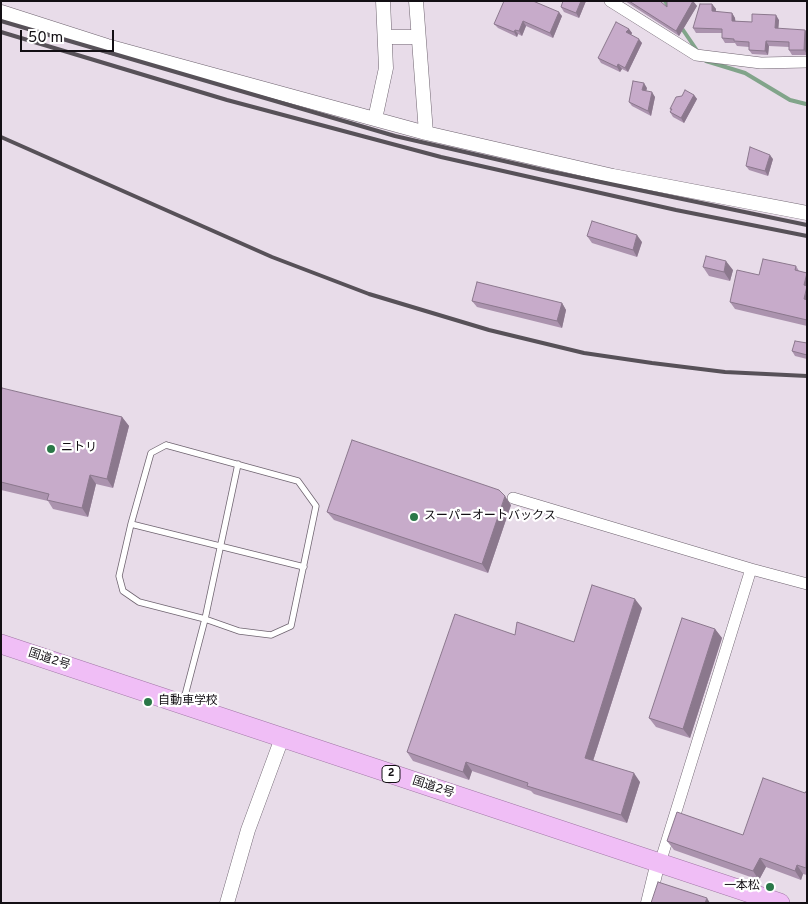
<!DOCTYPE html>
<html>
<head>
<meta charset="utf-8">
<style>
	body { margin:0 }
	#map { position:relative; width:808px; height:904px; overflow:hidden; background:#e8dce9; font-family:Overpass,sans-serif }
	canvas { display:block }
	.frame { position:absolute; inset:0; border:2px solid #130f14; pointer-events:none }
	.scale { position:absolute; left:20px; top:30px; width:94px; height:22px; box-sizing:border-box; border:2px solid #130f14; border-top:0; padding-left:6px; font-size:15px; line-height:18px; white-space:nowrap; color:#130f14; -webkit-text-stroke:4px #fff; paint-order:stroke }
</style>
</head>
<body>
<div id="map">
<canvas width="808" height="904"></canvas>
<div class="frame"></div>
<div class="scale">50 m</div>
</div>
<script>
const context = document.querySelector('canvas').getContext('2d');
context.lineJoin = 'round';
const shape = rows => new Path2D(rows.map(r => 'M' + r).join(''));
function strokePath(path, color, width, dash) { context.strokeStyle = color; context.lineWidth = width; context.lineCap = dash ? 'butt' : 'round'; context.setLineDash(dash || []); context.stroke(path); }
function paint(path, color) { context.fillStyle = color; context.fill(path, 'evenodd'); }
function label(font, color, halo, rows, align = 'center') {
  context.font = font + ' Overpass,"Noto Sans JP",sans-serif'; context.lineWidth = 4.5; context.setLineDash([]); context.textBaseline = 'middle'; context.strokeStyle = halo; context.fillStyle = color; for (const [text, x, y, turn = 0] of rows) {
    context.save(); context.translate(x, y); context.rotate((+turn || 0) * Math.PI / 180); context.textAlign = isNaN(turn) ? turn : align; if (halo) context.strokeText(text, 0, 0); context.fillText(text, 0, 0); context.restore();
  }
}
strokePath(shape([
	[665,1,670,8],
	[681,27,698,52],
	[706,61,745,73,790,100,806,104]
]), '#81a48a', 4);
const service = shape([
	[166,445,298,481,316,506,291,626,271,635,239,631,205,619,139,602,123,591,119,576,131,524,151,453,166,445],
	[131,524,304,567],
	[183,703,205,619,238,464]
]);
const minor = shape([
	[610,1,696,55,761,63,807,62],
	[513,498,751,569,660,863],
	[751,569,807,584]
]);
const tertiary = shape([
	[416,1,426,133],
	[1,12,107,46,426,133,613,176,807,213],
	[386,37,418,37],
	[375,119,386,68,383,1],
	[227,903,248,830,282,738],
	[648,903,658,862]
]);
const trunk = shape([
	[1,644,780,903]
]);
strokePath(service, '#6f6470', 7);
strokePath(minor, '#6f6470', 12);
strokePath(tertiary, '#6f6470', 15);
strokePath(trunk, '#a076a5', 20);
strokePath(service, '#fff', 5.5);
strokePath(minor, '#fff', 11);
strokePath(tertiary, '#fff', 14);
strokePath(trunk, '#f0bef6', 19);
strokePath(shape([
	[1,21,395,136,543,170,807,225],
	[1,32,227,100,441,157,676,210,807,236],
	[1,137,272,257,369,294,489,330,584,353,652,363,725,372,807,376]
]), '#575158', 4);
paint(shape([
	[563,1,586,1,579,18,564,12,561,7],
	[625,1,660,1,667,7,693,1,697,6,679,36],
	[536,2,562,16,553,38,526,26,522,36,518,34,517,37,498,28,494,24],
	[712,4,716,9,716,12,732,13,735,18,735,21,752,22,779,20,778,29,805,30,807,33,807,55,792,55,789,50,789,47,769,46,768,55,752,54,749,50,749,47,737,46,735,43,725,43,722,38,722,33,696,33,693,28],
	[629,29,632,33,631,35,642,43,628,72,622,69,620,72,601,63,598,58],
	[647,88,646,91,655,97,651,116,632,106,629,102],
	[694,95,697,99,684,123,673,117,670,112,671,110,670,109],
	[773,159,768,176,749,170,746,166],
	[587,236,642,242,637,257,592,243],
	[796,266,799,271,807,273,807,326,735,309,730,302,759,275],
	[703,267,733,270,730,281,709,276],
	[472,301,562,303,566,310,562,328,477,307],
	[807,343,807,359,795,356,792,351],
	[1,392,122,417,129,426,113,488,96,484,88,517,53,509,48,501,1,490],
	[511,505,488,573,334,520,327,512],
	[642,608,593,761,640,782,627,823,534,794,531,791,472,771,469,780,413,761,407,752,515,635,574,642],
	[715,629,722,638,690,738,656,727,649,718],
	[807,790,807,875,803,874,801,880,766,867,759,880,674,850,667,841,743,835,805,793]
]), '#ab93ae');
paint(shape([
	[581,1,586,1,579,18,576,13],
	[693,1,697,6,679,36,676,31],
	[712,4,716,9,715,16,712,11],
	[559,12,562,16,553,38,550,33],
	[732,13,735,18,736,25,732,21],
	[776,15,779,20,778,33,775,28],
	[523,21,526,26,522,36,519,31],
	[629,29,632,33,630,37,626,32],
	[515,30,518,34,517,37,514,32],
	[805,30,807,33,807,54,804,50],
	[639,39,642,43,628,72,625,68],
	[766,41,769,46,768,55,765,51],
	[618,64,622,69,620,72,617,67],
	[644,83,647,88,645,95,642,90],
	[652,92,655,97,651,116,648,111],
	[694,95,697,99,684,123,681,118],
	[770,155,773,159,768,176,765,171],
	[637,235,642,242,637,257,633,250],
	[726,261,733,270,730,281,724,272],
	[807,274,807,289,804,285],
	[807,289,807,303,804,299],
	[562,303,566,310,562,328,557,321],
	[122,417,129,426,113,488,107,479],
	[90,475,96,484,88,517,82,508],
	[505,496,511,505,488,573,482,564],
	[635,599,642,608,591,767,585,758],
	[715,629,722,638,690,738,683,729],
	[466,762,472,771,469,780,463,772],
	[634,773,640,782,627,823,621,815],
	[760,858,766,867,759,880,753,871],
	[797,865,803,874,801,880,795,871],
	[707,898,710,903,705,903]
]), '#8b788d');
const building = shape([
	[504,1,533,1,559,12,550,33,523,21,519,31,515,30,514,32,494,24,504,1],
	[563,1,581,1,576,13,561,7,563,1],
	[629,1,660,1,667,7,667,1,693,1,676,31,629,1],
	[700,4,712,4,712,11,732,13,732,21,752,22,752,14,776,15,775,28,805,30,804,50,789,50,789,42,766,41,765,51,749,50,749,42,734,41,734,39,722,38,722,29,693,28,700,4],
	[616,22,629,29,626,32,639,39,625,68,618,64,617,67,598,58,616,22],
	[633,81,644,83,642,90,652,92,648,111,629,102,633,81],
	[685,90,694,95,681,118,670,112,672,109,670,109,676,97,682,96,685,90],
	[750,147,770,155,765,171,746,166,750,147],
	[592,221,637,235,633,250,587,236,592,221],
	[706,256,726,261,724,272,703,267,706,256],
	[763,259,796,266,795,270,807,273,804,285,807,286,804,299,807,300,807,320,730,302,737,270,759,275,763,259],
	[477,282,562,303,557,321,472,301,477,282],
	[795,341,807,343,807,355,792,351,795,341],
	[2,388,122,417,107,479,90,475,82,508,47,500,49,494,1,482,1,392,2,388],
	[352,440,499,490,505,496,482,564,327,512,352,440],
	[592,585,635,599,585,758,634,773,621,815,527,786,528,783,466,762,463,772,407,752,455,614,515,635,517,622,574,642,592,585],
	[682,618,715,629,683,729,649,718,682,618],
	[763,778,805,793,807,790,806,868,797,865,795,871,760,858,753,871,667,841,677,812,743,835,763,778],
	[658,882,707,898,705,903,651,903,658,882]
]);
paint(building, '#c7abca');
strokePath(building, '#8b788d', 1);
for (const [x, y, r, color] of [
	[51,449,5,"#2a7848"],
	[414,517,5,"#2a7848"],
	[148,702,5,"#2a7848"],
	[770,887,5,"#2a7848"]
]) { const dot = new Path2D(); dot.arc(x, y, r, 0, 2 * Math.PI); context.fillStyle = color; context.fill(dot); strokePath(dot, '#fff', 2); }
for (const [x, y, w] of [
	[391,774,18]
]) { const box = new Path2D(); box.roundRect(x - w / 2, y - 8.5, w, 17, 4); context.fillStyle = '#fff'; context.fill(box); strokePath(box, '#130f14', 1); }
label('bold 11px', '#130f14', null, [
	["2",391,774]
]);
label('12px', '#130f14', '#fff', [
	["ニトリ",61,449],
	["スーパーオートバックス",424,517],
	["自動車学校",158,702],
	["一本松",760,887,"right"]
], 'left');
label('12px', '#130f14', '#fff', [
	["国道2号",49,660,18],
	["国道2号",433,788,18]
]);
</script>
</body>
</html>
